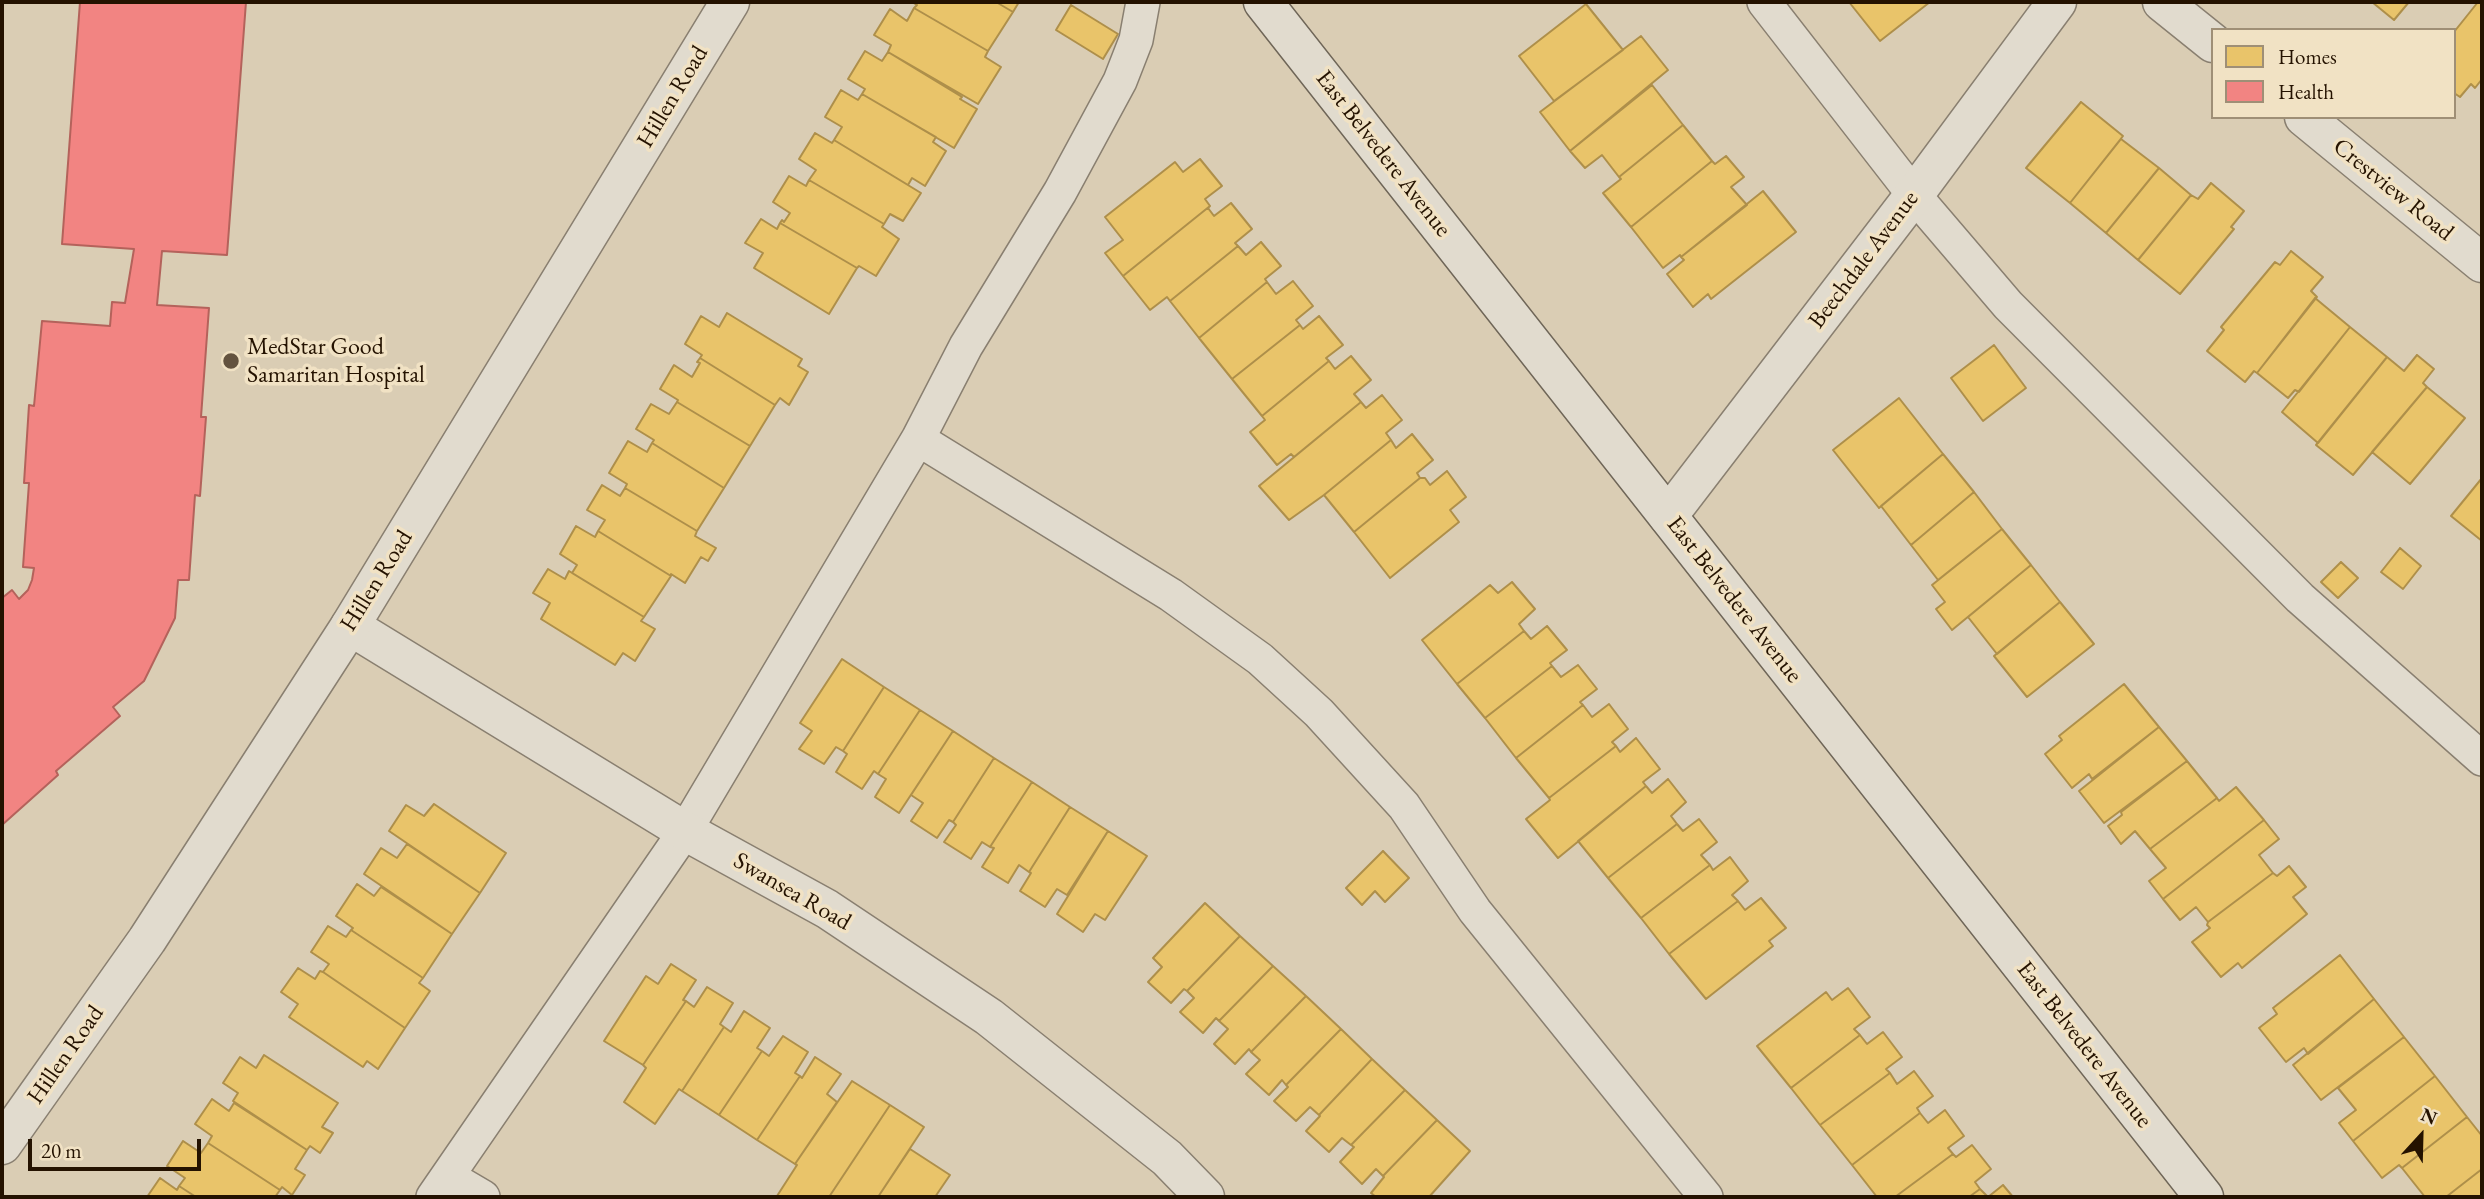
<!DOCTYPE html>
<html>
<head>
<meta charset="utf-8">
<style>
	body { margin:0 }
	#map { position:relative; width:2484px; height:1199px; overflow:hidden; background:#dacdb4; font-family:"EB Garamond",serif }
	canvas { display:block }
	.frame { position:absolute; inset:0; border:4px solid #241200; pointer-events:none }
	.legend { position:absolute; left:2211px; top:28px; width:245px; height:91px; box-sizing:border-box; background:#f1e2c4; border:2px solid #9f8f76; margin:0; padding:9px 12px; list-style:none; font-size:21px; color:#241200 }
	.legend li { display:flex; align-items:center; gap:14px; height:35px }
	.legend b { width:35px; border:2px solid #9f8f76 }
	.north { position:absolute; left:2386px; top:1101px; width:70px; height:70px; -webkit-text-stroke:5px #f1e2c4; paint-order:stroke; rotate:22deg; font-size:19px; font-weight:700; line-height:28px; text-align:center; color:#241200 }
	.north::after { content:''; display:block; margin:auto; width:24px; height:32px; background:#241200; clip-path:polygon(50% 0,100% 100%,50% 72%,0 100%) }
	.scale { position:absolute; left:28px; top:1139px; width:173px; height:32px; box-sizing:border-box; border:4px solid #241200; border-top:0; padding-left:9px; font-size:21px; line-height:24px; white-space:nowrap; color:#241200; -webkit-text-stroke:5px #f1e2c4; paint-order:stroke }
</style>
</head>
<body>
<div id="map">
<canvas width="2484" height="1199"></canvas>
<div class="frame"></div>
<ul class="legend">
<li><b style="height:19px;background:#e9c46a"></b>Homes</li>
<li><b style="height:19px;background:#f28482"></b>Health</li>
</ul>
<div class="north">N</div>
<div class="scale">20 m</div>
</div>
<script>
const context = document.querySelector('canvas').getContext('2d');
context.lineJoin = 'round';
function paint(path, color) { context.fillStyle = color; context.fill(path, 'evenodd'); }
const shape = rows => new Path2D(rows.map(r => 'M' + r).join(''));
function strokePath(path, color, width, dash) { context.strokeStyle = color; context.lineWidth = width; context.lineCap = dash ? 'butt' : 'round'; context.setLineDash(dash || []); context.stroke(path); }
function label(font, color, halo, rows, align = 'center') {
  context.font = font + ' "EB Garamond",serif'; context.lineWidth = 7; context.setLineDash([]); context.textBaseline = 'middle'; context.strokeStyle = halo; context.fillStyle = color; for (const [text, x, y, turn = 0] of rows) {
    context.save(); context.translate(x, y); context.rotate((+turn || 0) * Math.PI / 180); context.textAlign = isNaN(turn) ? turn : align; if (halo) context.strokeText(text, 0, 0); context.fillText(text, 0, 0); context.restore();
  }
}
const homes = shape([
	[912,2,996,2,1013,12,988,51,914,8,917,5,912,2],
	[996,2,1019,2,1013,12,996,2],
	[1849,2,1930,2,1880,41,1849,2],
	[2372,2,2409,2,2394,20,2372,2],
	[2478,2,2482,2,2482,79,2475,88,2471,84,2460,97,2454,93,2454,32,2478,2],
	[1586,4,1623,50,1554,101,1519,56,1586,4],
	[1071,5,1118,34,1103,59,1056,30,1071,5],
	[914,8,988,51,985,57,1001,67,978,104,888,52,891,45,874,35,890,9,907,21,914,8],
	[1641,36,1668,70,1570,151,1540,112,1641,36],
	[865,51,882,61,888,52,962,97,960,99,977,109,954,148,862,94,865,89,848,79,865,51],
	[1652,85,1683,125,1619,177,1602,155,1585,168,1570,151,1652,85],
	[841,90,858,100,862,94,936,137,933,142,946,151,925,186,912,178,908,185,834,140,842,127,825,117,841,90],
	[2081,102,2123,136,2070,203,2026,168,2081,102],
	[1683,125,1712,161,1631,227,1603,193,1621,179,1619,177,1683,125],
	[815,133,832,143,834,140,921,193,903,221,890,214,884,224,809,180,816,170,799,159,815,133],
	[2121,139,2159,168,2106,233,2070,203,2121,139],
	[1726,156,1744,177,1731,187,1747,205,1681,257,1680,255,1663,268,1631,227,1712,161,1715,164,1726,156],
	[1200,159,1222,186,1205,199,1210,206,1123,276,1105,253,1123,240,1105,217,1175,162,1183,172,1200,159],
	[2159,168,2191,195,2138,260,2106,233,2159,168],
	[789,176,806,186,809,180,884,224,882,227,899,239,876,276,859,266,857,268,780,223,782,220,784,222,790,213,773,202,789,176],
	[2211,183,2244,211,2231,227,2234,229,2180,294,2138,260,2191,195,2198,199,2211,183],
	[1763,191,1796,232,1711,299,1708,294,1693,307,1667,274,1684,260,1681,257,1763,191],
	[1231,203,1252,229,1235,243,1238,246,1170,301,1167,297,1150,310,1123,276,1210,206,1208,208,1214,216,1231,203],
	[761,219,777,229,780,223,857,268,829,314,754,268,763,253,745,243,761,219],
	[1261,242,1281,266,1265,279,1267,282,1199,338,1170,301,1238,246,1246,255,1261,242],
	[2291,251,2323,277,2311,291,2317,297,2257,373,2254,371,2245,382,2207,351,2224,330,2221,327,2275,262,2280,265,2291,251],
	[1293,281,1313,306,1296,320,1300,325,1232,379,1199,338,1267,282,1276,294,1293,281],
	[2315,298,2350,327,2299,392,2295,390,2288,398,2257,373,2315,298],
	[727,313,802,359,798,366,808,372,789,405,780,398,775,405,700,358,702,355,685,344,701,316,719,327,727,313],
	[1319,316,1343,345,1326,358,1329,361,1262,416,1232,379,1300,325,1303,329,1319,316],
	[2350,327,2387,357,2318,443,2282,412,2350,327],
	[1994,345,2026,388,1983,421,1951,378,1994,345],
	[2417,355,2434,369,2423,383,2427,387,2353,475,2316,445,2387,357,2404,371,2417,355],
	[1351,356,1371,380,1354,394,1361,402,1294,457,1291,454,1277,465,1250,432,1265,420,1262,416,1329,361,1335,369,1351,356],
	[700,358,775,405,750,446,677,402,678,400,660,389,674,365,692,377,700,363,697,362,700,358],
	[2427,387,2465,418,2410,484,2372,452,2427,387],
	[1382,395,1402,420,1386,433,1391,440,1324,495,1289,520,1259,486,1361,402,1366,408,1382,395],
	[1899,398,1943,454,1879,508,1833,450,1899,398],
	[677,402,750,446,724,488,652,443,654,440,636,429,651,404,669,414,677,402],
	[1412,434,1433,460,1417,473,1420,478,1354,532,1324,495,1391,440,1396,448,1412,434],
	[628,441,647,452,652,443,724,488,697,531,625,488,627,484,609,473,628,441],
	[1943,454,1974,492,1911,545,1881,506,1943,454],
	[1447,471,1466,497,1450,510,1459,522,1390,578,1354,532,1420,478,1425,478,1430,485,1447,471],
	[2482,478,2482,541,2451,516,2482,478],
	[602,485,620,496,625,488,697,531,695,536,716,548,708,561,701,557,685,583,671,574,671,576,598,531,605,520,587,510,602,485],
	[1974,492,2002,529,1938,580,1911,545,1974,492],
	[576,526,595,537,598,531,671,576,644,617,572,573,577,565,560,554,576,526],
	[2002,529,2031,565,1952,630,1936,609,1945,602,1932,585,2002,529],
	[2400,548,2421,566,2403,589,2381,572,2400,548],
	[2341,562,2358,578,2338,598,2321,582,2341,562],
	[2031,565,2060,602,1997,654,1968,617,2031,565],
	[548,569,565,579,569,571,644,617,641,621,655,629,635,661,623,653,615,665,541,619,550,603,533,593,548,569],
	[1512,582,1535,609,1519,624,1524,631,1457,684,1422,640,1490,585,1498,593,1512,582],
	[2060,602,2094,644,2027,697,1994,656,2060,602],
	[1547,626,1567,650,1550,663,1552,666,1485,718,1457,684,1524,631,1531,639,1547,626],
	[842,659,884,687,843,751,836,747,824,764,799,749,812,731,800,723,842,659],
	[1578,665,1597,689,1580,702,1583,705,1516,758,1485,718,1552,666,1561,677,1578,665],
	[2124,684,2159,727,2092,779,2089,774,2072,788,2045,754,2062,740,2059,736,2124,684],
	[884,687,920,710,878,774,874,771,862,789,836,772,847,754,843,751,884,687],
	[1609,704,1628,729,1612,742,1616,746,1549,798,1516,758,1583,705,1592,717,1609,704],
	[920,710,953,731,899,813,875,797,886,779,878,774,920,710],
	[2159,727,2187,761,2104,823,2079,791,2159,727],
	[953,731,994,758,953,822,949,820,937,838,911,821,923,803,911,795,953,731],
	[1636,738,1660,769,1643,782,1646,786,1558,858,1526,819,1550,800,1549,798,1616,746,1620,752,1636,738],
	[994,758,1032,782,990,847,982,842,971,859,944,842,956,825,953,822,994,758],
	[2187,761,2217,798,2150,849,2135,831,2121,844,2108,826,2122,815,2121,812,2187,761],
	[1668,779,1686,802,1671,816,1677,824,1608,878,1578,841,1646,786,1652,793,1668,779],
	[1032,782,1070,807,1029,872,1019,865,1008,883,982,867,994,848,990,847,1032,782],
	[2236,787,2264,820,2163,899,2149,881,2166,868,2150,849,2217,798,2219,801,2236,787],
	[434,804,506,853,480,893,389,831,406,805,424,816,434,804],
	[1070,807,1108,831,1067,895,1057,889,1045,907,1020,891,1031,873,1029,872,1070,807],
	[1699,819,1717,842,1701,855,1710,865,1641,918,1608,878,1677,824,1683,831,1699,819],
	[2264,820,2279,839,2259,855,2273,873,2208,922,2196,907,2180,920,2163,899,2264,820],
	[1108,831,1147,856,1105,920,1095,914,1083,932,1057,914,1108,831],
	[407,844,480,893,452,934,364,874,381,848,397,858,407,844],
	[1383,851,1409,878,1385,902,1375,891,1362,905,1346,888,1383,851],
	[1730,857,1748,881,1732,895,1738,901,1669,954,1641,918,1710,865,1713,870,1730,857],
	[2289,866,2306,887,2293,897,2307,914,2242,968,2238,963,2221,977,2192,942,2210,928,2207,925,2208,922,2273,873,2277,876,2289,866],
	[357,884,374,896,381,887,452,934,423,978,351,930,353,928,336,916,357,884],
	[1761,898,1786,928,1769,941,1773,946,1706,999,1669,954,1738,901,1745,910,1761,898],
	[1205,903,1240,936,1187,991,1184,989,1171,1003,1148,982,1162,967,1153,958,1205,903],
	[328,926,346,937,351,930,423,978,419,983,430,991,405,1028,323,972,329,964,311,952,328,926],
	[1240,936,1273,966,1219,1021,1216,1018,1203,1033,1180,1012,1194,998,1187,991,1240,936],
	[2340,955,2374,999,2308,1054,2304,1048,2286,1062,2259,1028,2277,1014,2273,1008,2340,955],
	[671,964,696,980,683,1000,686,1001,643,1065,604,1041,646,976,658,984,671,964],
	[1273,966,1306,996,1251,1052,1249,1049,1235,1064,1214,1044,1228,1029,1219,1021,1273,966],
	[298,968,315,979,320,971,323,972,405,1028,378,1069,367,1061,363,1067,289,1017,298,1004,281,992,298,968],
	[707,987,733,1003,720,1024,724,1027,682,1091,679,1089,655,1124,624,1102,646,1068,643,1065,686,1001,694,1007,707,987],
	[1848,988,1870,1017,1854,1029,1860,1035,1791,1088,1757,1046,1826,992,1832,1000,1848,988],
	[1306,996,1341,1029,1286,1085,1282,1080,1269,1095,1246,1074,1260,1060,1251,1052,1306,996],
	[2374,999,2404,1037,2321,1100,2293,1065,2374,999],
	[744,1011,770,1028,757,1048,762,1051,719,1115,682,1091,724,1027,731,1032,744,1011],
	[1341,1029,1372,1059,1319,1115,1310,1107,1296,1121,1274,1101,1288,1087,1286,1085,1341,1029],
	[1883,1032,1902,1057,1886,1069,1890,1073,1820,1125,1791,1088,1860,1035,1867,1044,1883,1032],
	[783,1036,808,1052,795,1073,800,1076,757,1140,719,1115,762,1051,769,1056,783,1036],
	[2404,1037,2435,1076,2353,1141,2339,1123,2356,1110,2338,1088,2404,1037],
	[264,1055,338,1103,322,1127,333,1133,320,1153,310,1146,307,1150,233,1101,238,1093,223,1083,240,1057,256,1068,264,1055],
	[815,1057,841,1074,827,1094,837,1102,795,1164,757,1140,800,1076,802,1078,815,1057],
	[1372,1059,1405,1090,1351,1145,1342,1138,1329,1152,1306,1131,1320,1116,1319,1115,1372,1059],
	[1914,1071,1933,1096,1917,1108,1920,1113,1852,1165,1820,1125,1890,1073,1897,1084,1914,1071],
	[2435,1076,2467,1117,2402,1168,2399,1165,2382,1178,2353,1141,2435,1076],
	[852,1081,890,1105,829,1197,777,1196,797,1165,795,1164,852,1081],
	[1405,1090,1437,1120,1383,1176,1376,1169,1362,1184,1340,1162,1354,1147,1351,1145,1405,1090],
	[212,1099,229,1111,234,1103,307,1150,295,1169,305,1175,292,1195,282,1187,280,1190,208,1143,212,1136,195,1124,212,1099],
	[890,1105,924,1127,878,1197,829,1197,890,1105],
	[1945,1110,1964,1136,1948,1148,1953,1154,1895,1197,1877,1197,1852,1165,1920,1113,1928,1123,1945,1110],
	[2467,1117,2482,1136,2482,1169,2446,1197,2425,1197,2402,1168,2467,1117],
	[1437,1120,1470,1151,1429,1197,1376,1197,1371,1193,1384,1177,1383,1176,1437,1120],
	[183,1141,201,1153,208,1143,280,1190,275,1197,196,1197,179,1186,185,1178,167,1166,183,1141],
	[1972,1145,1991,1169,1975,1182,1980,1189,1969,1197,1895,1197,1953,1154,1956,1157,1972,1145],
	[910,1149,950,1175,935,1197,878,1197,910,1149],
	[2482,1169,2482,1197,2446,1197,2482,1169],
	[160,1178,177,1190,179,1186,196,1197,147,1197,160,1178],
	[2003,1185,2013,1197,1969,1197,1980,1189,1988,1197,2003,1185]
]);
paint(homes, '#e9c46a');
strokePath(homes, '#ae8f4a', 2);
const health = shape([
	[80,2,246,2,227,255,162,251,157,305,209,308,201,417,206,417,200,496,195,495,189,580,178,580,175,618,144,681,113,707,120,716,56,771,58,775,2,825,2,598,12,590,19,599,28,590,32,580,34,568,23,567,29,483,24,483,29,405,34,406,42,321,110,326,112,302,125,303,134,249,62,244,80,2]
]);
paint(health, '#f28482');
strokePath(health, '#b4625b', 2);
const service = shape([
	[1764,2,1914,195,2008,305,2300,598,2482,759],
	[918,439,1171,595,1260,659,1319,713,1404,806,1475,911,1706,1197],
	[449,1177,483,1197],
	[433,1197,685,831,918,439,966,346,1060,192,1120,81,1136,40,1143,2]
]);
const minor = shape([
	[2162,2,2213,43],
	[2304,117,2482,263],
	[1668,516,1914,195,2057,2],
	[350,626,685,831,827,909,989,1017,1167,1158,1205,1197]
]);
const tertiary = shape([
	[2,1145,147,940,350,626,730,2]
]);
const secondary = shape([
	[1263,2,2204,1197]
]);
strokePath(service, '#897f70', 36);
strokePath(minor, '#897f70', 41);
strokePath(tertiary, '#897f70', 41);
strokePath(secondary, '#6f6658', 41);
strokePath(service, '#e1dbce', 33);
strokePath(minor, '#e1dbce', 38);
strokePath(tertiary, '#e1dbce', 38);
strokePath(secondary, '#e1dbce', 38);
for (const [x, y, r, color] of [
	[231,361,9,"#64533f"]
]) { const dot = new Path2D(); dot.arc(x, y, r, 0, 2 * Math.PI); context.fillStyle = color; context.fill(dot); strokePath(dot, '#f1e2c4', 2.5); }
label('24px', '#241200', '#f1e2c4', [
	["Hillen Road",673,97,-59],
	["East Belvedere Avenue",1383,154,52],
	["Crestview Road",2393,190,39],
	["Beechdale Avenue",1864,260,-53],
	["Hillen Road",377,581,-58],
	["East Belvedere Avenue",1734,600,52],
	["Swansea Road",792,892,30],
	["East Belvedere Avenue",2084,1045,52],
	["Hillen Road",66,1055,-55]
]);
label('24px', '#241200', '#f1e2c4', [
	["MedStar Good",247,347],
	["Samaritan Hospital",247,375]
], 'left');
</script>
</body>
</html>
